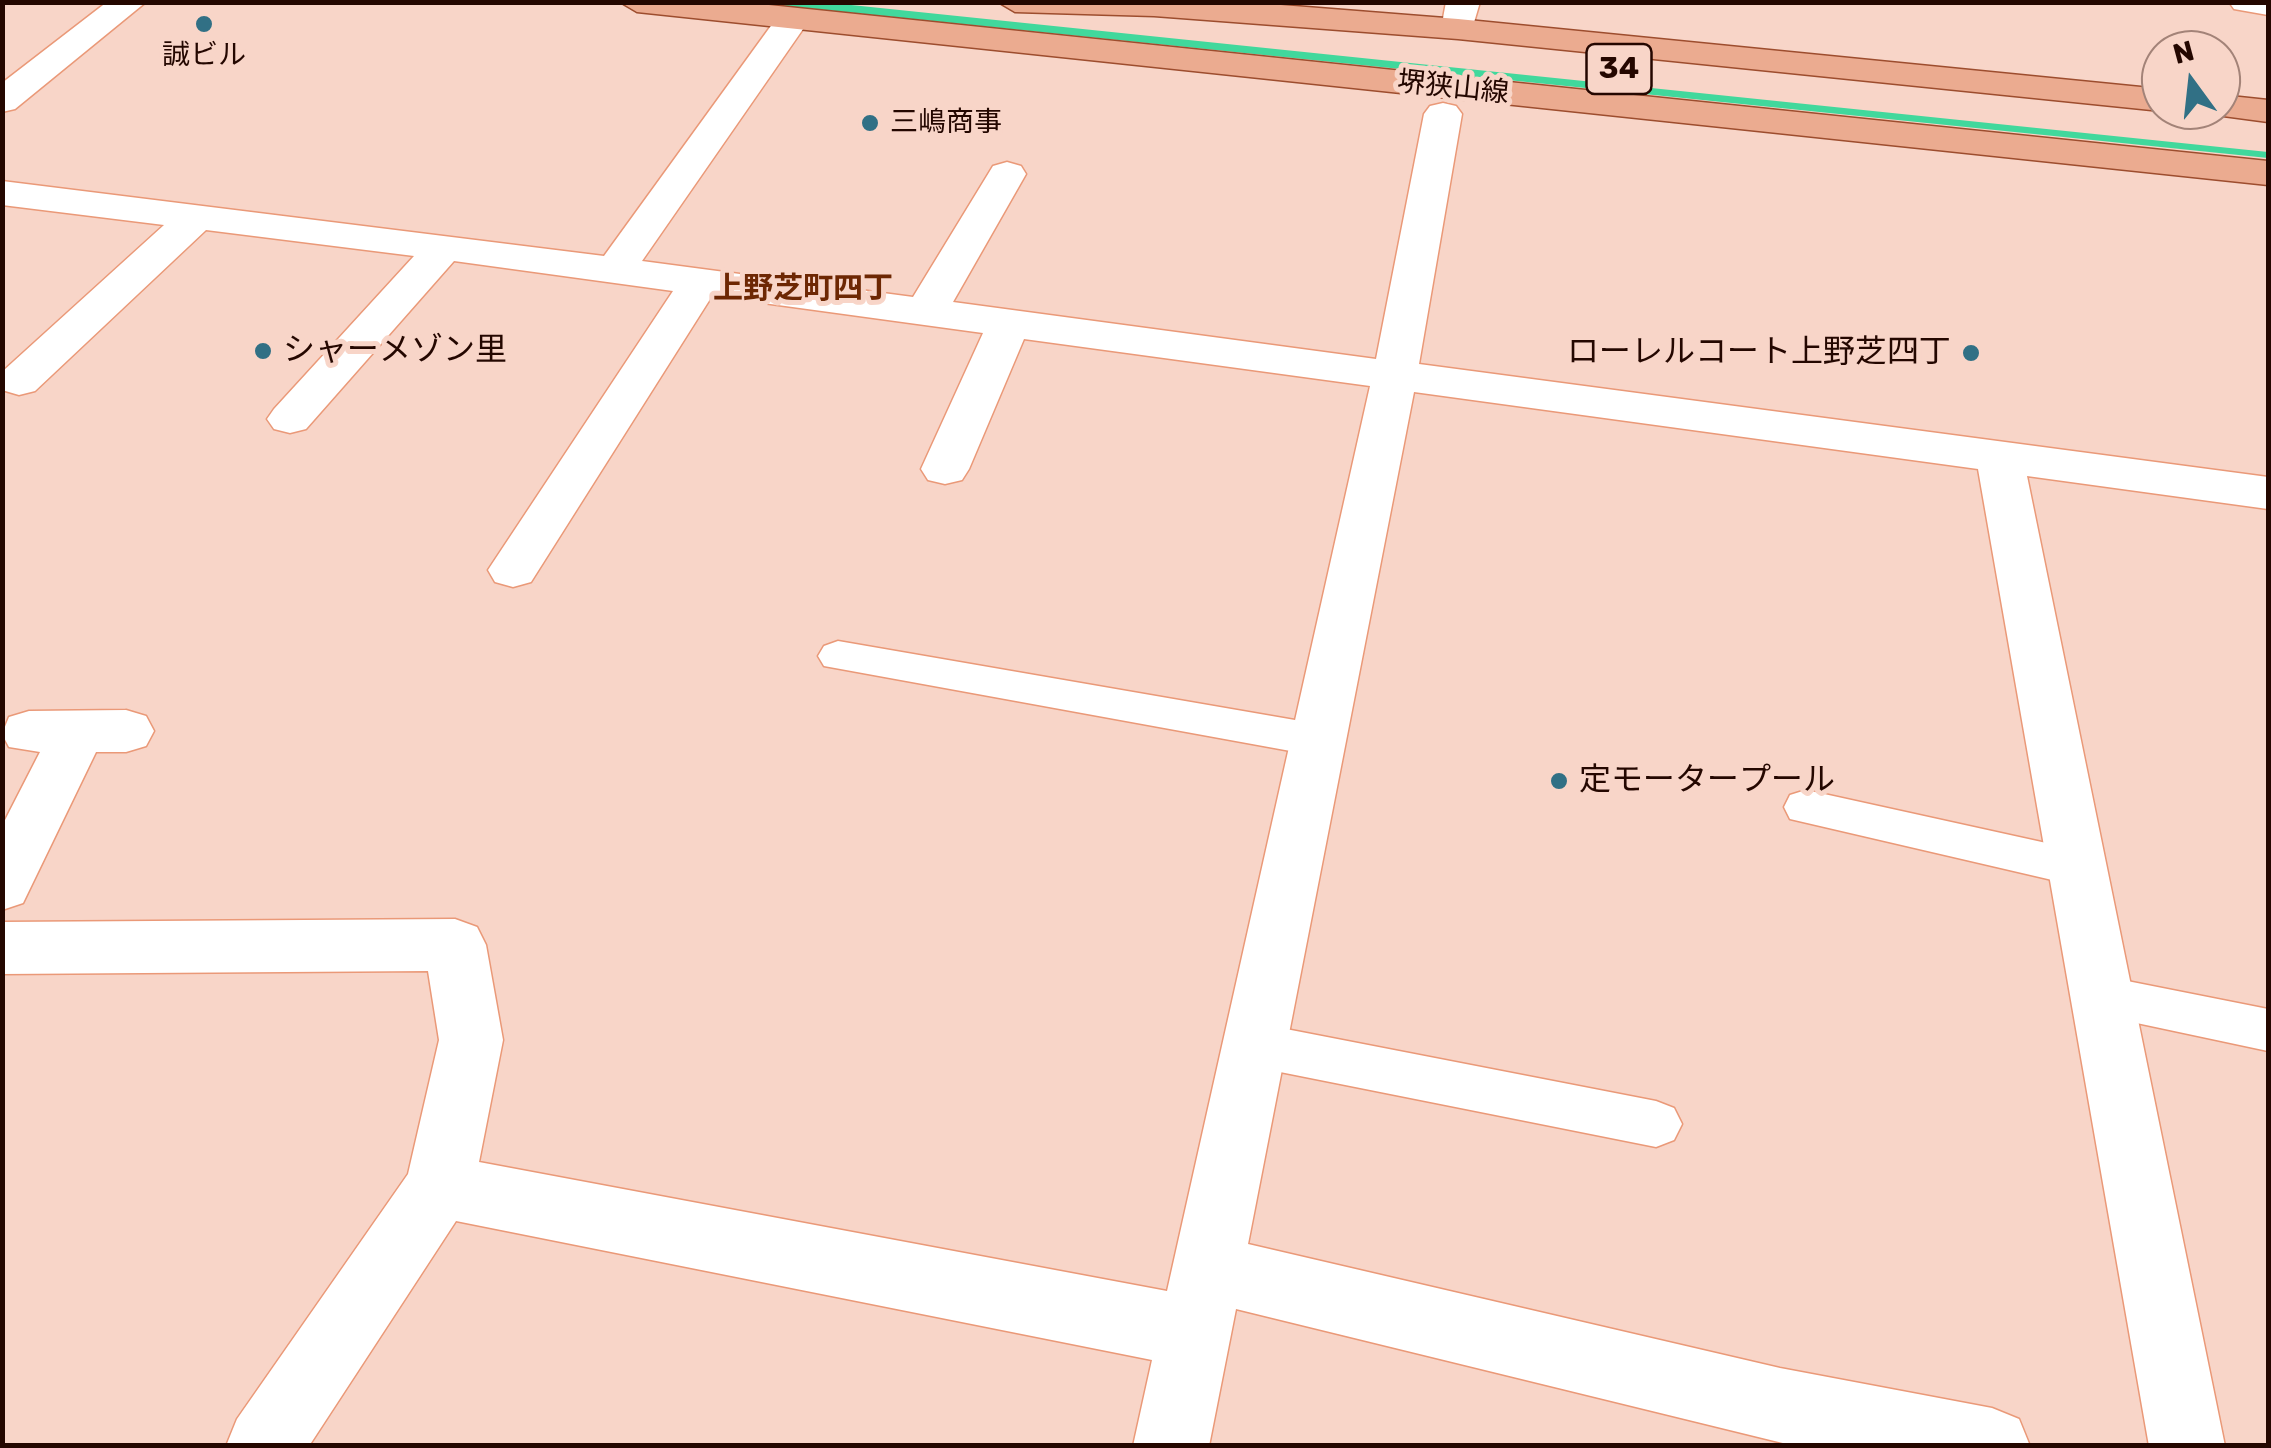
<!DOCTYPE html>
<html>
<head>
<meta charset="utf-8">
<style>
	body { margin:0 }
	#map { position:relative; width:2271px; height:1448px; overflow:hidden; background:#f8d5c8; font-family:Rubik,sans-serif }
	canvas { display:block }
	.frame { position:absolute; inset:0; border:5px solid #240700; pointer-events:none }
	.north { position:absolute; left:2141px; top:30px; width:100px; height:100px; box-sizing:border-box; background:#f8d5c8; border:2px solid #a38378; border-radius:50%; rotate:345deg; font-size:28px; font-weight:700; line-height:40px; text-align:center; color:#240700 }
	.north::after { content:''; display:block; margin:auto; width:35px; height:45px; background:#317085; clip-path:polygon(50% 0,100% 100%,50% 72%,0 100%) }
</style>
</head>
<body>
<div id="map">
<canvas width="2271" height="1448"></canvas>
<div class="frame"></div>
<div class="north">N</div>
</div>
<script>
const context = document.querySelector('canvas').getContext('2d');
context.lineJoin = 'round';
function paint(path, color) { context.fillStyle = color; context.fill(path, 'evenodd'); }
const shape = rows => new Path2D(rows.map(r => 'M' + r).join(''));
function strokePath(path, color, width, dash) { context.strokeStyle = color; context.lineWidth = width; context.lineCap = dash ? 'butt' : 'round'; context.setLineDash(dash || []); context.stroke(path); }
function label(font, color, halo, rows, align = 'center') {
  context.font = font + ' Rubik,"Noto Sans JP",sans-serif'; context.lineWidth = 10; context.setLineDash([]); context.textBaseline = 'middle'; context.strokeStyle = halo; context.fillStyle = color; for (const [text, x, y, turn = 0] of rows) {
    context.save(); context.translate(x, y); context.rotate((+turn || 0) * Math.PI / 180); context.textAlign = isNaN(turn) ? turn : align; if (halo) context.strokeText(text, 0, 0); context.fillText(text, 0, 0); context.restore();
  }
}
paint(shape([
	[757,3,832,3,2268,152,2268,158]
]), '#41d89c');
const service = shape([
	[838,641,1318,724,1333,729,1339,740,1333,751,1318,756,824,666,818,656,824,646,838,641],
	[1806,790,2078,850,2094,855,2101,868,2094,881,2078,886,1790,819,1784,807,1790,795,1806,790],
	[2102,976,2268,1009,2268,1051,2085,1012,2078,997,2085,982,2102,976],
	[1255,1023,1656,1101,1674,1108,1682,1124,1674,1140,1656,1147,1255,1067,1237,1060,1230,1045,1237,1030,1255,1023]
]);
const minor = shape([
	[107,2,146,2,15,109,2,112,2,83,107,2],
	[1446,2,1480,2,1470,36,1446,36,1441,29,1446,2],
	[2229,2,2268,2,2268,15,2234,9,2229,2],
	[793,9,805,12,810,19,642,261,913,297,993,166,1007,162,1021,166,1026,174,953,302,1376,359,1424,114,1430,106,1443,103,1456,106,1462,114,1419,364,2268,477,2268,509,2027,476,2225,1446,2149,1446,1978,469,1414,392,1248,1244,1780,1368,1992,1408,2019,1419,2030,1446,1795,1446,1236,1309,1209,1446,1133,1446,1152,1360,456,1221,309,1446,226,1446,237,1419,408,1174,439,1040,428,971,2,974,2,922,455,919,477,927,486,945,503,1040,479,1162,1167,1291,1370,386,1024,339,969,469,962,480,945,484,928,480,921,469,983,333,712,296,531,582,513,587,495,582,488,570,673,291,454,261,306,429,290,433,274,429,267,419,274,409,414,256,206,230,35,391,19,395,2,390,3,371,164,225,2,205,2,181,604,256,781,12,793,9],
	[126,710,146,716,154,731,146,746,126,752,96,752,23,903,2,910,2,826,40,752,9,747,2,734,9,717,29,711,126,710]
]);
const primary = shape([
	[620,2,740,2,2268,161,2268,185,637,12,620,2],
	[998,2,1243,2,1458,19,2161,89,2161,110,2165,110,2161,111,1458,39,1154,16,1015,12,998,2],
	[2221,95,2268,100,2268,122,2208,114,2205,110,2221,110,2221,95]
]);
strokePath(service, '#ea9978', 3);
strokePath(minor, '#ea9978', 3);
strokePath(primary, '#9d4d2e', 3);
paint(service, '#fff');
paint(minor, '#fff');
paint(primary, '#ebab90');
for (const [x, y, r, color] of [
	[204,24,10,"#317085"],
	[870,123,10,"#317085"],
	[263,351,10,"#317085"],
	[1971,353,10,"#317085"],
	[1559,781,10,"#317085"]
]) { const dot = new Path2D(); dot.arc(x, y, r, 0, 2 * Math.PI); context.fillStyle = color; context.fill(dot); strokePath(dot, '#f8d5c8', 4); }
label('28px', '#240700', '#f8d5c8', [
	["誠ビル",204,56],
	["三嶋商事",890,123,"left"]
]);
label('28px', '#240700', '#f8d5c8', [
	["堺狭山線",1453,88,6]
]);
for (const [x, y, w] of [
	[1619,69,65]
]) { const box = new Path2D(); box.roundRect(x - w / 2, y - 25, w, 50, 8); context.fillStyle = '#f8d5c8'; context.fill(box); strokePath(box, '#240700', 2.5); }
label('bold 30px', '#240700', null, [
	["34",1619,69]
]);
label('bold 30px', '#6d2703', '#f8d5c8', [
	["上野芝町四丁",803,289]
]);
label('32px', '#240700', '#f8d5c8', [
	["シャーメゾン里",283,351],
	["ローレルコート上野芝四丁",1951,353,"right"],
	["定モータープール",1579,781]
], 'left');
</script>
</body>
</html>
